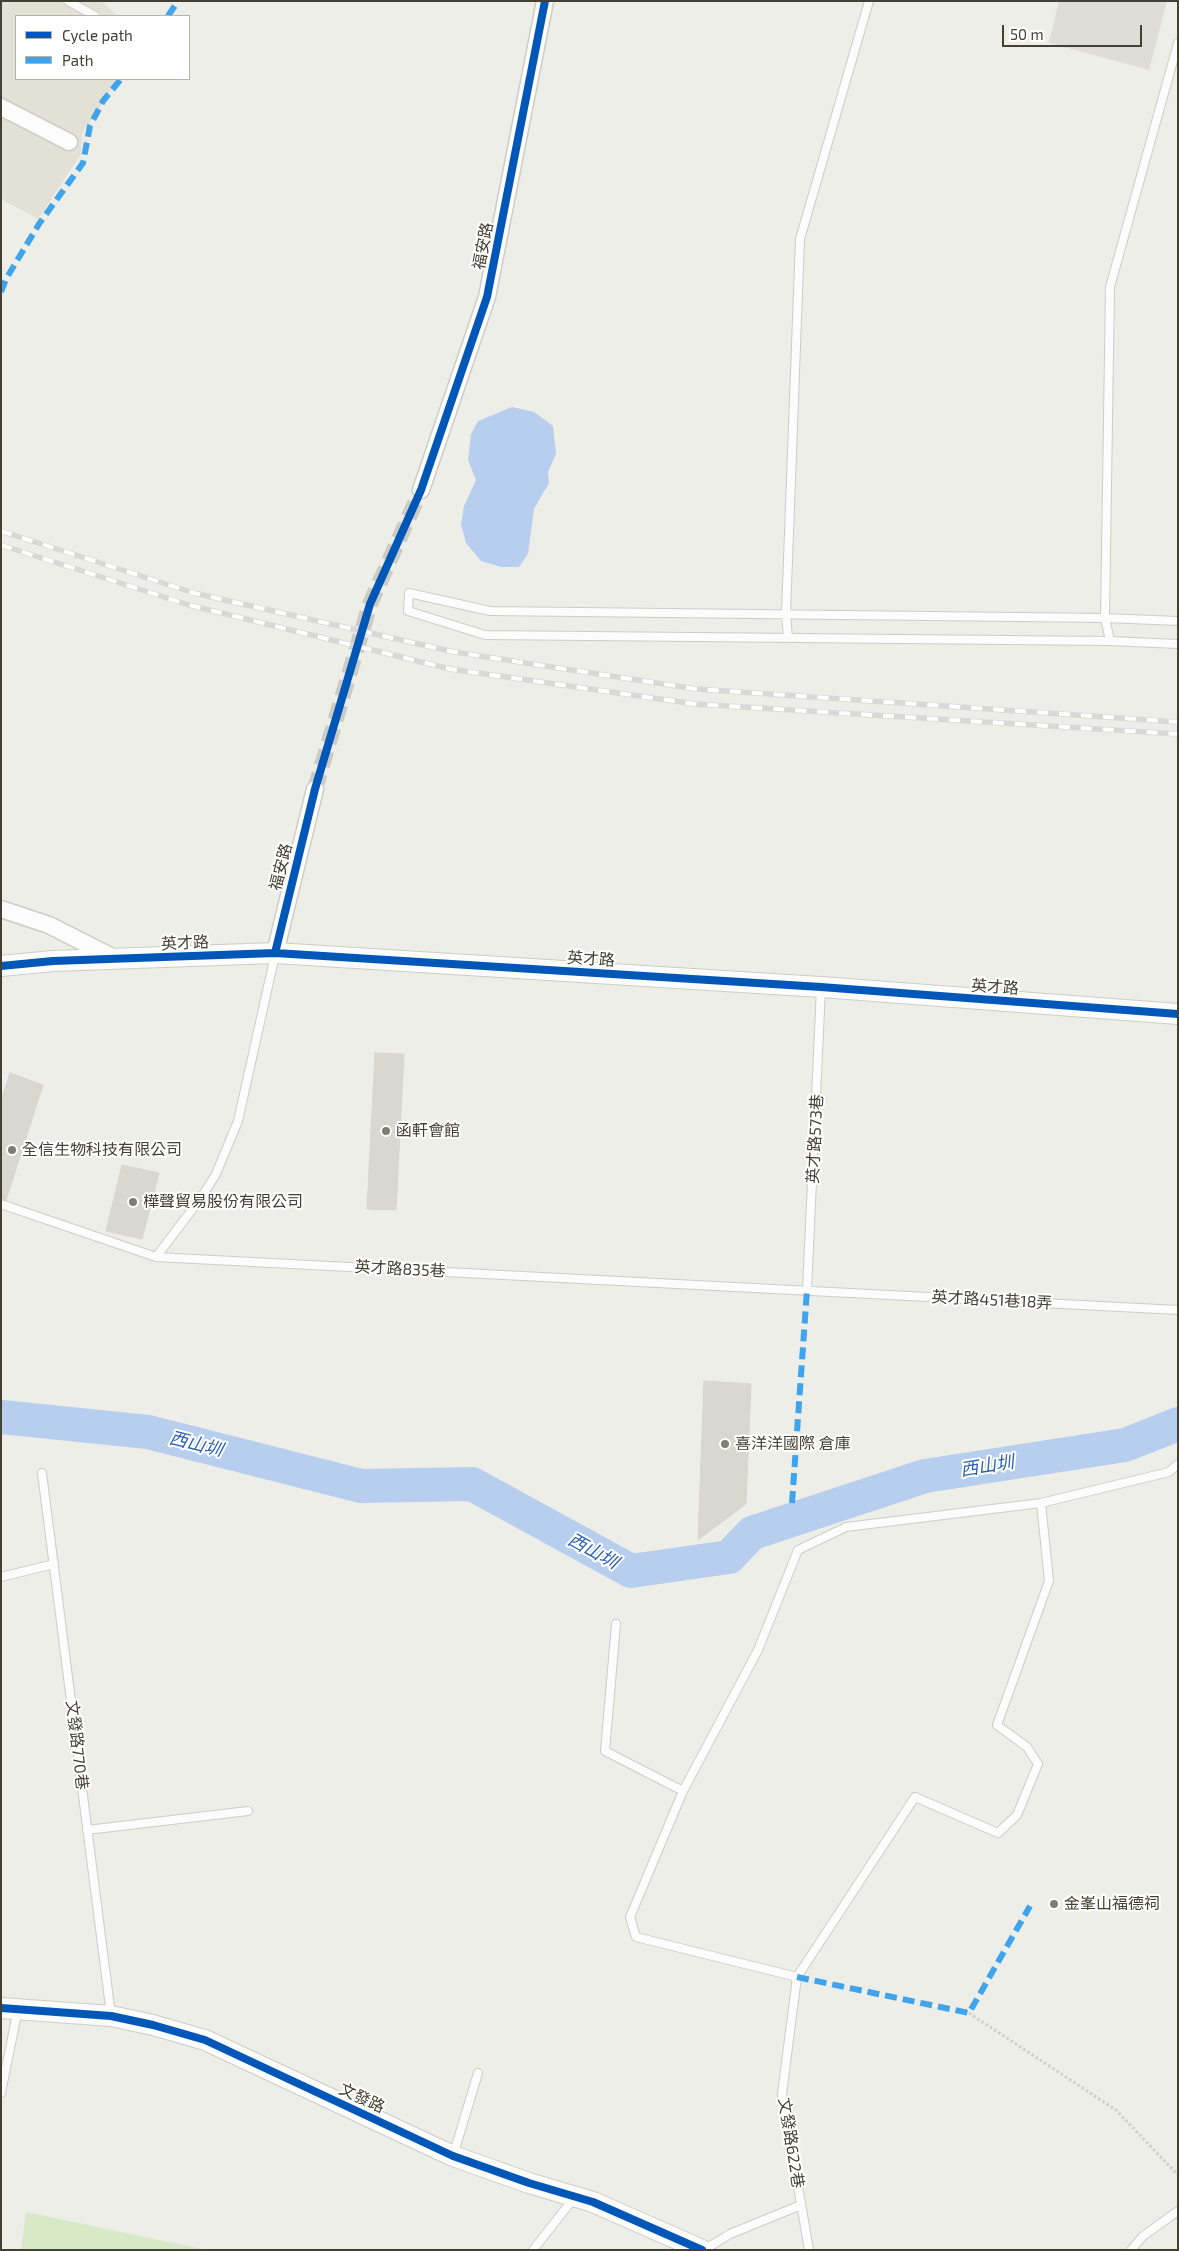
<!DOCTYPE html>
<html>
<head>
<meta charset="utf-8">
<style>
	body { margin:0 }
	#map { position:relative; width:1179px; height:2251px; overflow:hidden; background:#eeeee8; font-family:"Exo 2",sans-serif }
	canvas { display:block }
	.frame { position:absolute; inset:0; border:2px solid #444134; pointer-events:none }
	.legend { position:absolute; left:15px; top:15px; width:175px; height:65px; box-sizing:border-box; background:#fff; border:1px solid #b4b3ae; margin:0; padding:6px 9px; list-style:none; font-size:15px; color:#444134 }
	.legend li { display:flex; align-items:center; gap:10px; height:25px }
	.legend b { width:25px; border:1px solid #b4b3ae }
	.scale { position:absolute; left:1002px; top:25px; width:140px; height:22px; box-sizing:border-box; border:2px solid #444134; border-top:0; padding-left:6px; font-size:15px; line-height:18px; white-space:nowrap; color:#444134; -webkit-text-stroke:4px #fff; paint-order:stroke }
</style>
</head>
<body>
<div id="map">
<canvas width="1179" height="2251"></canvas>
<div class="frame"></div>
<ul class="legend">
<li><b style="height:6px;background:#0057b8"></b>Cycle path</li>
<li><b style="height:6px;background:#3fa4eb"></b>Path</li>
</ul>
<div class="scale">50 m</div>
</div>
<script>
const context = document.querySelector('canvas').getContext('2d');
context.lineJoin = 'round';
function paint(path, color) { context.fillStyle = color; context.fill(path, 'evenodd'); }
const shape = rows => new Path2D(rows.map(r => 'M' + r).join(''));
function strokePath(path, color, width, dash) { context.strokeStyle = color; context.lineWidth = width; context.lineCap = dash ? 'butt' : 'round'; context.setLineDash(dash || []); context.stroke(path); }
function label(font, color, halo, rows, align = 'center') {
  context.font = font + ' "Exo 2","Noto Sans TC",sans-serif'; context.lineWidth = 4; context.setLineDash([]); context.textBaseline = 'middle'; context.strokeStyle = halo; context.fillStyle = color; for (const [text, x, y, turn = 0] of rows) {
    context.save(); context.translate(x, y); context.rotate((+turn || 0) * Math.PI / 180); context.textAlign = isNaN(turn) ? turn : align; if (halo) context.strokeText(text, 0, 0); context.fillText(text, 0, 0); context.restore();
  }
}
paint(shape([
	[1,1,106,1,104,4,118,16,16,16,16,79,117,79,107,98,82,133,81,154,38,219,1,199]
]), '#e3e1d5');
paint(shape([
	[26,2212,207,2250,21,2250]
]), '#d6eac7');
paint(shape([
	[1059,1,1167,1,1149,70,1049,43]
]), '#deddd8');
paint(shape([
	[512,407,534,412,553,426,556,454,548,472,549,483,534,509,528,554,519,567,501,567,481,561,466,543,461,524,464,506,476,480,468,460,471,434,478,421]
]), '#b7ceee');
strokePath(shape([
	[1,1417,148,1432,361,1486,472,1484,631,1571,729,1557,752,1533,925,1476,1125,1445,1178,1424]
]), '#b7ceee', 34);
const building = shape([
	[375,1053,404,1054,396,1210,367,1209,375,1053],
	[10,1073,43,1085,6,1200,1,1198,1,1101,10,1073],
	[122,1165,159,1173,142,1239,106,1231,122,1165],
	[704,1381,751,1384,746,1504,698,1540,704,1381]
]);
paint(building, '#d8d7d0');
strokePath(building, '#d7d5ce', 1);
strokePath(shape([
	[315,789,370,604,421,490]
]), '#cccbc4', 16, [16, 8]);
const service = shape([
	[68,1,95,16],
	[1178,621,1105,618,490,611,409,593,408,611,485,635,1110,641,1178,644],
	[788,638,786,613,800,239,869,1],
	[1110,641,1105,618,1110,287,1178,43],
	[1,1204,156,1257,1178,1310],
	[156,1257,201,1198,216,1174,238,1121,275,955],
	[807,1290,821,988],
	[42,1473,111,2015],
	[1,1577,54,1564],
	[616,1624,605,1751,683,1791],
	[87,1830,248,1811],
	[797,1977,636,1937,630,1917,683,1791,758,1650,798,1550,846,1527,1041,1503,1169,1472,1178,1464],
	[1,2093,18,2009],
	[453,2156,478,2073],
	[533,2250,574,2198],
	[704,2250,730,2234,801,2205],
	[809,2250,782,2094,797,1977,915,1797,998,1833,1017,1815,1038,1764,1027,1747,997,1725,1049,1581,1041,1503],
	[1131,2250,1143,2236,1178,2211]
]);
const minor = shape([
	[1,107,69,142],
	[421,490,487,297,545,1],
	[1,909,49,925,116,959],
	[275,953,315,789]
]);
const tertiary = shape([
	[1,966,53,961,275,953,821,987,1178,1014],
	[1,2008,111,2016,153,2025,205,2040,453,2156,529,2183,593,2202,702,2250]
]);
strokePath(service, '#cdccc5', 10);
strokePath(minor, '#cdccc5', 19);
strokePath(tertiary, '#cdccc5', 22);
strokePath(shape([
	[969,2013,1116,2110,1178,2175]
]), '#d0cec9', 3, [2.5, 2.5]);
strokePath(service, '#fcfcfc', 8);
strokePath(minor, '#fcfcfc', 16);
strokePath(tertiary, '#fcfcfc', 20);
const rail = shape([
	[1,531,194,593,454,652,696,689,1178,722],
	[1,545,189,605,450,669,695,704,1178,734]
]);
strokePath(rail, '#d8d8d7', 5.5);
strokePath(rail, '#fff', 4, [11]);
strokePath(shape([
	[168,16,178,1],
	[1,292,6,279,39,224,83,163,90,126,103,101,121,79],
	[792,1503,807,1290],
	[797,1977,969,2013,1030,1906]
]), '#3fa4eb', 6, [12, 6]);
strokePath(shape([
	[275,953,315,789,370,604,421,490,487,297,545,1],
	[1,966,53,961,275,953,821,987,1178,1014],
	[1,2008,111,2016,153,2025,205,2040,453,2156,529,2183,593,2202,702,2250]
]), '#0057b8', 8);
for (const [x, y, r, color] of [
	[386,1131,5,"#807e73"],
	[12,1150,5,"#807e73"],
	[133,1202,5,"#807e73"],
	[725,1444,5,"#807e73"],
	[1054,1904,5,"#807e73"]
]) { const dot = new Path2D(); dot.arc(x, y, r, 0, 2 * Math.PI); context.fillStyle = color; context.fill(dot); strokePath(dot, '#fff', 2); }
label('16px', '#444134', '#fff', [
	["福安路",483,246,-79],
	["福安路",281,867,-76],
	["英才路",185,943,-3],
	["英才路",591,959,4],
	["英才路",995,987,4],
	["英才路573巷",815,1139,-87],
	["英才路835巷",400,1269,3],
	["英才路451巷18弄",992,1300,3],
	["文發路770巷",77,1745,83],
	["文發路",362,2098,25],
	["文發路622巷",791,2143,81]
]);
label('16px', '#444134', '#fff', [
	["函軒會館",396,1131],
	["全信生物科技有限公司",22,1150],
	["樺聲貿易股份有限公司",143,1202],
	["喜洋洋國際 倉庫",735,1444],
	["金峯山福德祠",1064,1904]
], 'left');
label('italic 18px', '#2d62b0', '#fff', [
	["西山圳",196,1444,14],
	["西山圳",987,1466,-9],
	["西山圳",593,1551,29]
]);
</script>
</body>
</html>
